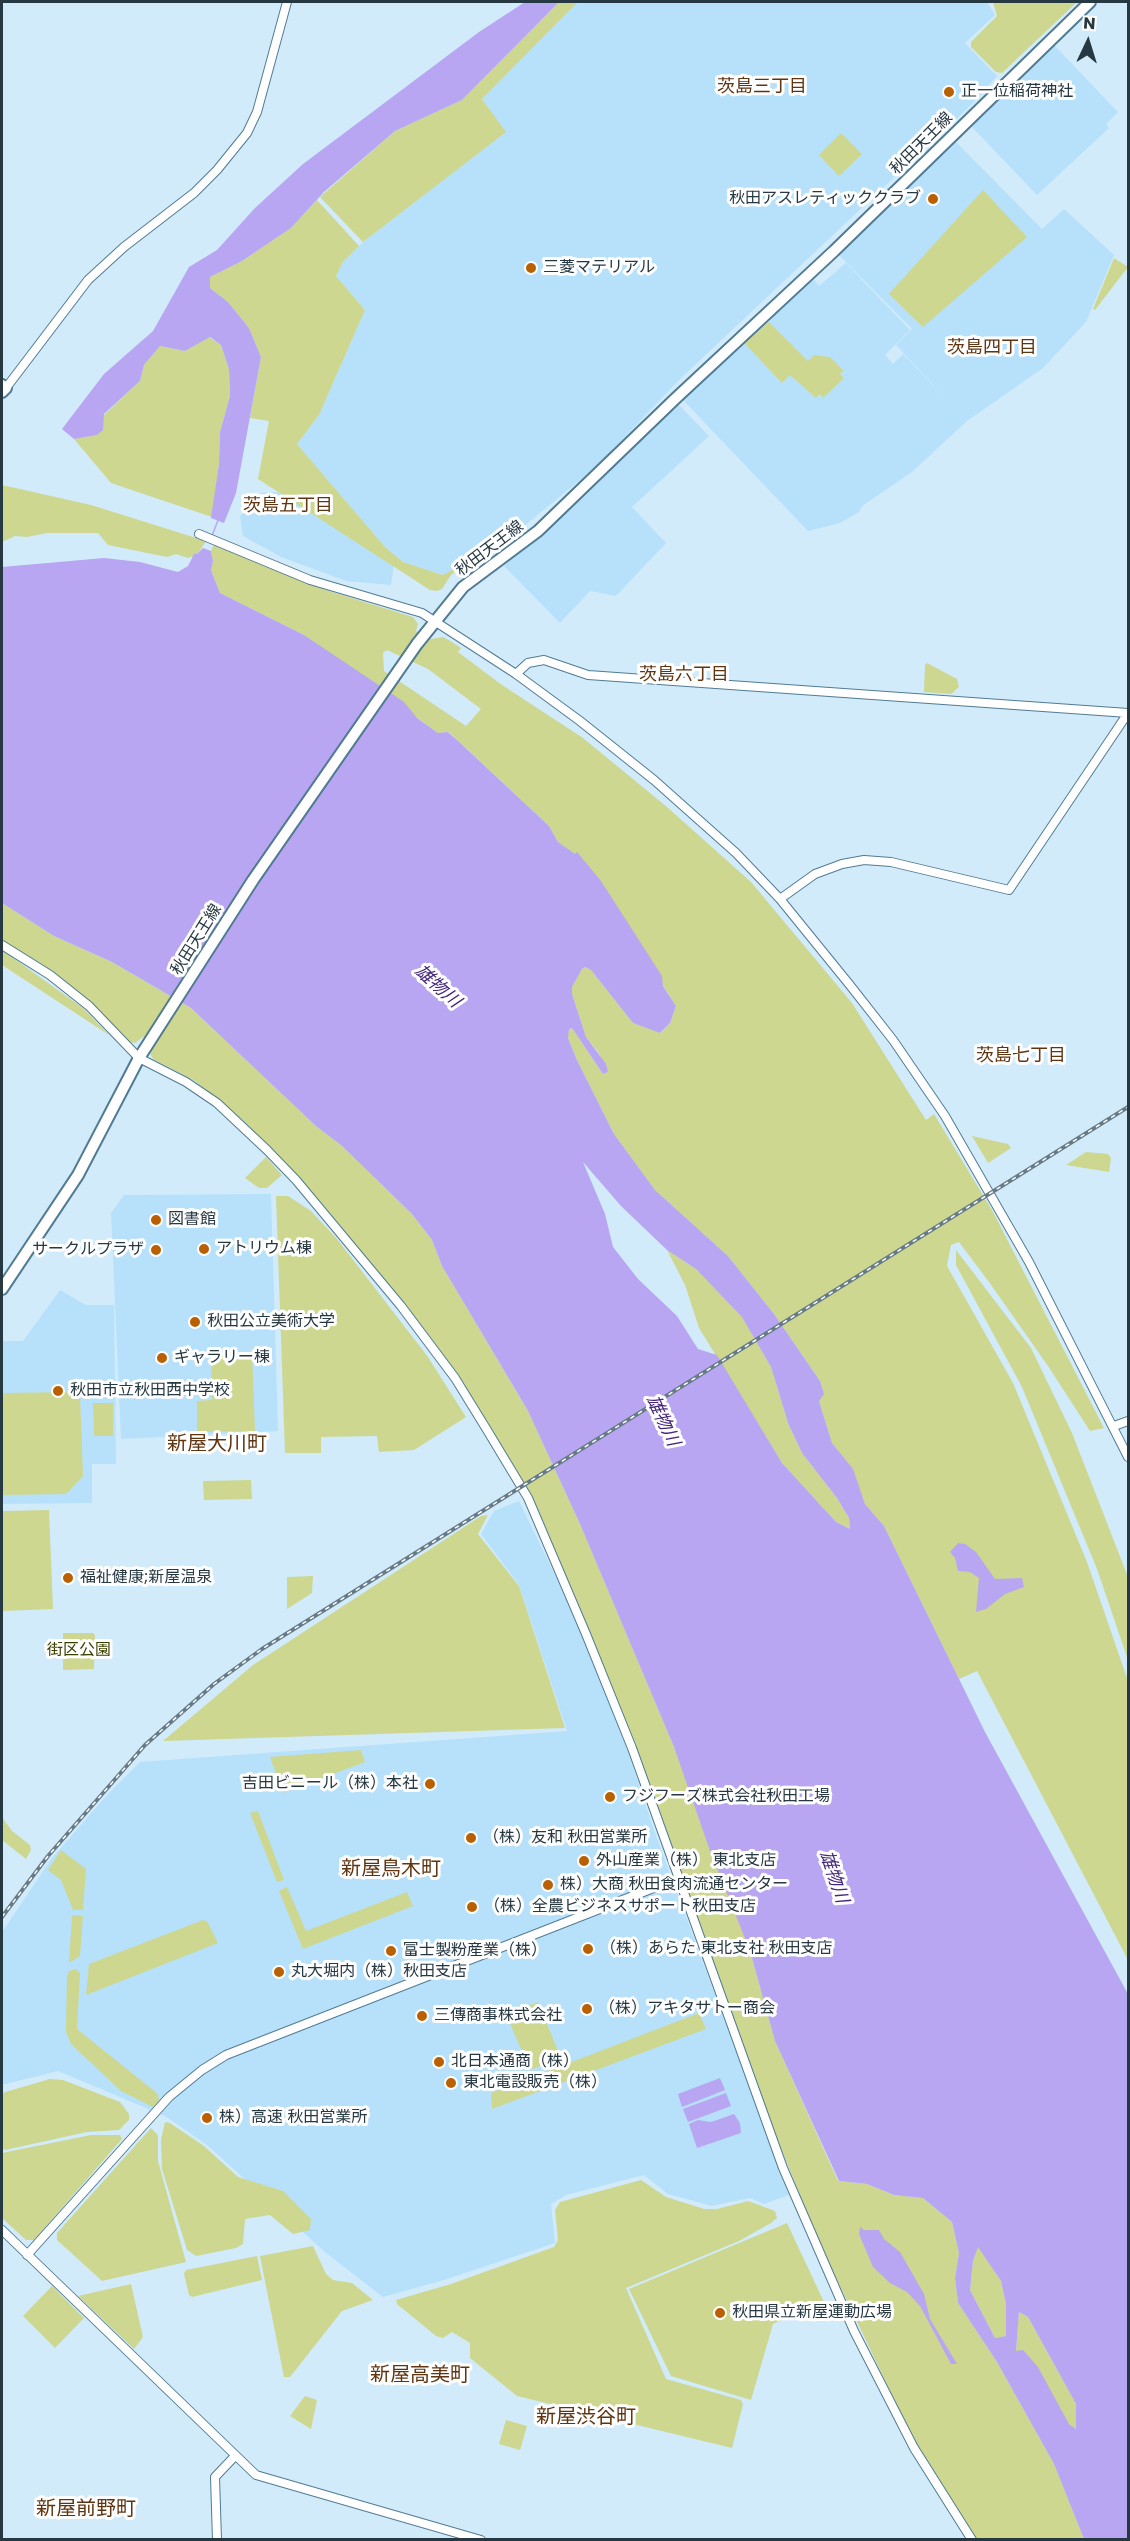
<!DOCTYPE html>
<html>
<head>
<meta charset="utf-8">
<style>
	body { margin:0 }
	#map { position:relative; width:1130px; height:2541px; overflow:hidden; background:#d1ebfb; font-family:Poppins,sans-serif }
	canvas { display:block }
	.frame { position:absolute; inset:0; border:3px solid #263842; pointer-events:none }
	.north { position:absolute; left:1058px; top:12px; width:60px; height:60px; -webkit-text-stroke:4px #fff; paint-order:stroke; rotate:4deg; font-size:16px; font-weight:700; line-height:24px; text-align:center; color:#263842 }
	.north::after { content:''; display:block; margin:auto; width:21px; height:27px; background:#263842; clip-path:polygon(50% 0,100% 100%,50% 72%,0 100%) }
</style>
</head>
<body>
<div id="map">
<canvas width="1130" height="2541"></canvas>
<div class="frame"></div>
<div class="north">N</div>
</div>
<script>
const context = document.querySelector('canvas').getContext('2d');
context.lineJoin = 'round';
function paint(path, color) { context.fillStyle = color; context.fill(path, 'evenodd'); }
const shape = rows => new Path2D(rows.map(r => 'M' + r).join(''));
function strokePath(path, color, width, dash) { context.strokeStyle = color; context.lineWidth = width; context.lineCap = dash ? 'butt' : 'round'; context.setLineDash(dash || []); context.stroke(path); }
function label(font, color, halo, rows, align = 'center') {
  context.font = font + ' Poppins,"Noto Sans JP",sans-serif'; context.lineWidth = 6; context.setLineDash([]); context.textBaseline = 'middle'; context.strokeStyle = halo; context.fillStyle = color; for (const [text, x, y, turn = 0] of rows) {
    context.save(); context.translate(x, y); context.rotate((+turn || 0) * Math.PI / 180); context.textAlign = isNaN(turn) ? turn : align; if (halo) context.strokeText(text, 0, 0); context.fillText(text, 0, 0); context.restore();
  }
}
paint(shape([
	[578,2,987,2,995,15,965,43,997,76,971,105,678,381,599,464,505,542,443,575,403,562,385,547,297,444,319,415,365,310,336,276,343,262,363,242,505,132,482,99],
	[1054,45,1118,112,1106,124,1109,128,1037,195,970,125],
	[954,140,1042,229,1064,209,1114,255,1086,322,1043,368,967,421,912,472,862,506,859,512,840,523,808,531,683,400,744,343,782,382,790,374,817,398,820,394,823,398,843,378,840,374,844,371,808,361,769,322,788,299,813,278,819,286,846,263,910,330,885,355,893,364,903,354,948,401,896,345,912,329,838,254],
	[677,403,709,436,632,507,666,543,616,596,590,591,560,623,504,566],
	[278,492,394,564,391,585,346,581,281,557,243,536,240,516,261,493],
	[271,1194,278,1431,121,1439,111,1213,124,1195],
	[60,1290,86,1305,114,1305,116,1464,92,1464,92,1503,2,1504,2,1341,23,1341],
	[519,1501,557,1579,613,1707,655,1833,789,2195,764,2204,750,2198,712,2206,668,2194,644,2175,566,2195,551,2204,555,2243,444,2280,383,2297,326,2253,207,2145,165,2116,58,2071,2,2085,2,1932,52,1858,106,1796,140,1762,567,1731,519,1585,481,1534,494,1511]
]), '#b7e1fa');
paint(shape([
	[559,2,578,2,482,99,506,132,363,242,320,197,395,131,462,100],
	[993,2,1077,2,1002,73,996,72,971,47,971,42,997,16],
	[841,133,862,154,839,176,819,155],
	[983,190,1027,237,923,327,889,294],
	[317,200,359,246,343,262,336,276,365,310,319,415,297,444,385,547,403,562,443,575,472,559,451,575,442,589,437,591,430,590,258,479,269,421,250,418,261,357,249,328,228,302,210,288,210,277,242,261,291,228],
	[1114,258,1128,267,1095,310,1093,309],
	[769,322,808,361,814,355,830,357,844,371,840,374,844,378,823,398,820,394,816,398,790,375,782,383,744,343],
	[209,337,221,345,229,369,230,396,220,432,219,464,212,517,111,483,74,439,97,435,104,415,140,381,144,365,160,346,185,351],
	[2,485,91,505,206,541,197,555,188,558,176,554,167,557,108,545,98,533,47,533,27,537,15,536,2,542],
	[214,544,329,591,413,617,418,624,416,631,431,639,443,637,452,642,461,648,458,652,502,685,583,738,667,807,751,882,852,1003,926,1120,934,1114,992,1210,1104,1428,1090,1431,1048,1366,989,1282,959,1242,951,1245,947,1266,1013,1383,1087,1562,1128,1681,1128,1960,977,1671,959,1679,884,1526,865,1504,852,1469,832,1443,819,1401,820,1381,774,1314,728,1256,655,1190,614,1134,577,1060,568,1038,568,1029,572,1028,603,1074,608,1072,598,1052,586,1037,572,994,572,987,582,969,585,967,591,970,633,1023,661,1033,670,1023,676,1006,661,982,577,853,575,855,558,842,549,826,449,732,438,733,304,635,220,593,211,570,213,561,211,551],
	[387,650,428,669,481,709,466,726,384,671,383,653],
	[927,663,957,679,959,687,951,694,924,692,925,665],
	[2,903,54,936,112,962,191,1008,317,1127,341,1145,412,1214,432,1240,442,1266,529,1413,580,1524,674,1747,750,1951,775,2041,838,2181,867,2184,894,2195,923,2198,952,2222,959,2253,955,2278,958,2303,997,2362,1054,2464,1084,2539,976,2539,914,2441,816,2236,760,2095,607,1674,529,1496,411,1314,324,1206,278,1155,195,1081,153,1059,149,1051,155,1043,143,1037,135,1043,130,1042,86,1000,2,943],
	[2,950,83,1008,109,1035,2,965],
	[972,1136,1008,1144,1011,1148,988,1163],
	[1086,1152,1108,1154,1111,1158,1109,1172,1066,1165],
	[266,1157,282,1175,267,1188,259,1188,245,1178],
	[276,1196,288,1196,311,1211,337,1239,428,1357,466,1417,414,1450,379,1452,377,1436,321,1437,321,1453,285,1453],
	[667,1250,696,1269,742,1316,771,1367,788,1423,802,1453,837,1498,849,1518,850,1529,836,1522,782,1463,699,1328,685,1285],
	[956,1250,1031,1348,1072,1433,1128,1577,1128,1660,1097,1569,1022,1387,956,1265],
	[252,1352,255,1431,197,1432,197,1401,212,1400,211,1353],
	[76,1392,80,1395,83,1476,66,1494,2,1495,2,1393],
	[93,1403,113,1403,113,1436,94,1436],
	[251,1480,252,1499,204,1500,203,1481],
	[49,1510,53,1609,2,1611,2,1511],
	[488,1515,478,1534,519,1586,565,1728,163,1741,253,1665,481,1516],
	[313,1576,312,1593,287,1609,287,1577],
	[63,1633,93,1633,95,1635,94,1669,63,1670],
	[361,1750,365,1762,283,1793,270,1757],
	[258,1811,284,1880,277,1882,250,1813],
	[2,1817,12,1831,30,1845,31,1850,26,1859,2,1840],
	[61,1850,86,1869,83,1910,73,1910,61,1880,48,1870],
	[287,1887,306,1931,407,1892,413,1906,303,1949,279,1891],
	[72,1915,83,1916,80,1956,69,1963],
	[203,1920,207,1921,218,1943,86,1995,89,1964],
	[76,1969,80,1973,77,2029,158,2094,159,2100,153,2107,121,2091,71,2044,66,2032,67,1976,69,1971],
	[538,2002,561,2058,530,2070,506,2014],
	[699,2013,706,2029,492,2109,491,2093],
	[50,2079,63,2080,120,2102,129,2114,129,2120,119,2130,87,2132,5,2150,2,2148,2,2093],
	[165,2122,170,2123,204,2146,238,2177,283,2191,311,2219,310,2230,293,2234,270,2215,245,2219,243,2244,236,2248,196,2256,187,2250,162,2169,161,2140],
	[151,2128,158,2135,158,2161,186,2262,102,2281,57,2240,57,2233],
	[91,2135,120,2135,122,2139,34,2240,26,2240,2,2218,2,2153],
	[641,2180,666,2197,704,2209,717,2209,748,2201,775,2211,777,2218,771,2223,739,2241,626,2288,666,2379,741,2400,743,2404,732,2448,517,2396,470,2358,470,2343,452,2332,443,2338,436,2336,397,2304,396,2300,451,2284,554,2247,558,2240,555,2210,560,2202],
	[787,2223,824,2302,773,2324,751,2400,671,2376,629,2289],
	[313,2246,326,2274,333,2280,352,2283,373,2300,342,2311,290,2377,284,2377,260,2256],
	[978,2246,1001,2281,1006,2304,1006,2336,995,2338,970,2290,973,2261],
	[257,2256,262,2280,192,2297,189,2295,184,2274,186,2270],
	[131,2284,143,2337,134,2349,78,2296],
	[52,2286,84,2318,55,2348,23,2316],
	[1019,2312,1028,2317,1076,2404,1076,2430,1069,2424,1016,2351],
	[305,2396,317,2400,311,2429,290,2416],
	[506,2420,527,2426,520,2450,499,2444]
]), '#cdd790');
paint(shape([
	[525,2,559,2,462,100,395,131,324,192,291,228,242,261,210,277,210,288,228,302,249,328,261,357,236,493,224,523,211,518,219,464,220,432,230,396,229,369,221,345,210,337,185,351,160,346,144,365,140,381,104,414,103,430,97,435,74,439,62,429,104,374,153,331,189,267,217,250,255,208,303,164,479,32],
	[203,548,211,551,213,561,211,570,220,593,304,635,404,702,417,718,438,733,448,732,456,739,549,826,558,842,575,854,577,852,601,881,662,976,663,986,676,1006,670,1023,660,1033,633,1023,591,970,585,967,582,969,572,987,572,994,586,1037,606,1064,608,1072,603,1074,572,1028,569,1029,568,1038,577,1060,614,1134,655,1190,728,1256,774,1314,820,1381,824,1394,819,1401,832,1443,853,1469,865,1504,884,1526,985,1732,1128,1994,1128,2539,1084,2539,1054,2464,997,2362,958,2303,955,2278,959,2253,952,2222,923,2198,894,2195,867,2184,839,2181,775,2041,750,1951,709,1848,674,1747,580,1524,528,1411,442,1266,432,1240,412,1214,341,1145,317,1127,191,1008,112,962,54,936,2,903,2,567,104,558,140,562,178,572,188,566,194,554,197,554],
	[583,1162,621,1206,667,1250,696,1269,742,1317,771,1367,788,1423,802,1453,837,1498,849,1518,850,1529,836,1522,782,1463,717,1355,698,1349,677,1316,638,1279,613,1247,605,1214],
	[978,2247,1001,2281,1006,2304,1006,2336,995,2338,970,2290,973,2261],
	[1019,2312,1028,2317,1076,2404,1076,2429,1069,2424,1038,2367,1023,2350,1016,2351],
	[958,1543,965,1544,976,1552,995,1579,1022,1578,1024,1587,1005,1594,986,1609,976,1612,979,1578,970,1572,958,1571,955,1558,950,1552],
	[720,2078,725,2090,682,2107,678,2094],
	[726,2093,731,2106,688,2122,683,2109],
	[734,2114,740,2123,741,2133,697,2148,689,2124,698,2120,711,2122],
	[860,2227,864,2230,879,2230,884,2239,900,2252,924,2294,930,2319,957,2364,951,2364,920,2306,907,2292,890,2283,873,2267,859,2234]
]), '#b8a6f2');
strokePath(shape([
	[212,536,218,520]
]), '#b8a6f2', 1.5);
const minor = shape([
	[6,388,88,280,124,247,194,193,217,170,247,133,257,112,287,2],
	[199,534,310,580,422,613,516,674,580,721,654,780,736,853,780,899,849,984,893,1040,945,1116,1029,1262,1128,1457],
	[516,674,528,663,544,660,588,675,1128,713],
	[780,899,815,874,842,864,864,860,891,862,1009,890,1128,713],
	[2,945,50,975,89,1006,139,1058,186,1082,217,1103,267,1150,296,1180,401,1306,455,1378,487,1430,528,1498,586,1634,632,1748,783,2168,854,2331,914,2448,972,2540],
	[1114,1426,1128,1421],
	[2,2230,256,2475,481,2540],
	[27,2255,169,2097,202,2070,226,2055,679,1878],
	[217,2540,215,2477,235,2456]
]);
const major = shape([
	[2,385,6,388,2,392],
	[2,1289,78,1175,139,1058,253,880,417,644,463,587,538,531,676,398,834,251,1090,2]
]);
strokePath(minor, '#517b93', 10);
strokePath(major, '#517b93', 14);
strokePath(minor, '#fff', 8);
strokePath(major, '#fff', 10);
const rail = shape([
	[2,1917,48,1856,145,1745,214,1684,262,1649,1128,1107]
]);
strokePath(rail, '#667b87', 4);
strokePath(rail, '#fff', 1.5, [4.5]);
for (const [x, y, r, color] of [
	[949,92,6,"#ba5f02"],
	[933,199,6,"#ba5f02"],
	[531,268,6,"#ba5f02"],
	[156,1220,6,"#ba5f02"],
	[204,1249,6,"#ba5f02"],
	[156,1250,6,"#ba5f02"],
	[195,1322,6,"#ba5f02"],
	[162,1358,6,"#ba5f02"],
	[58,1391,6,"#ba5f02"],
	[68,1578,6,"#ba5f02"],
	[430,1784,6,"#ba5f02"],
	[610,1797,6,"#ba5f02"],
	[471,1838,6,"#ba5f02"],
	[584,1861,6,"#ba5f02"],
	[548,1885,6,"#ba5f02"],
	[472,1907,6,"#ba5f02"],
	[588,1949,6,"#ba5f02"],
	[391,1951,6,"#ba5f02"],
	[279,1972,6,"#ba5f02"],
	[587,2009,6,"#ba5f02"],
	[422,2016,6,"#ba5f02"],
	[439,2062,6,"#ba5f02"],
	[451,2083,6,"#ba5f02"],
	[207,2118,6,"#ba5f02"],
	[720,2313,6,"#ba5f02"]
]) { const dot = new Path2D(); dot.arc(x, y, r, 0, 2 * Math.PI); context.fillStyle = color; context.fill(dot); strokePath(dot, '#fff', 2); }
label('16px', '#263842', '#fff', [
	["正一位稲荷神社",961,92],
	["秋田アスレティッククラブ",921,199,"right"],
	["三菱マテリアル",543,268],
	["図書館",168,1220],
	["アトリウム棟",216,1249],
	["サークルプラザ",144,1250,"right"],
	["秋田公立美術大学",207,1322],
	["ギャラリー棟",174,1358],
	["秋田市立秋田西中学校",70,1391],
	["福祉健康;新屋温泉",80,1578],
	["吉田ビニール（株）本社",418,1784,"right"],
	["フジフーズ株式会社秋田工場",622,1797],
	["（株）友和 秋田営業所",483,1838],
	["外山産業（株） 東北支店",596,1861],
	["株）大商 秋田食肉流通センター",560,1885],
	["（株）全農ビジネスサポート秋田支店",484,1907],
	["（株）あらた 東北支社 秋田支店",600,1949],
	["富士製粉産業（株）",403,1951],
	["丸大堀内（株）秋田支店",291,1972],
	["（株）アキタサトー商会",599,2009],
	["三傳商事株式会社",434,2016],
	["北日本通商（株）",451,2062],
	["東北電設販売（株）",463,2083],
	["株）高速 秋田営業所",219,2118],
	["秋田県立新屋運動広場",732,2313]
], 'left');
label('16px', '#263842', '#fff', [
	["秋田天王線",922,144,-45],
	["秋田天王線",490,549,-37],
	["秋田天王線",197,940,-58]
]);
label('16px', '#3c4100', '#fff', [
	["街区公園",79,1651]
]);
label('18px', '#603410', '#fff', [
	["茨島三丁目",762,87],
	["茨島四丁目",992,348],
	["茨島五丁目",288,506],
	["茨島六丁目",684,675],
	["茨島七丁目",1021,1056]
]);
label('italic 18px', '#45267d', '#fff', [
	["雄物川",437,987,42],
	["雄物川",662,1421,65],
	["雄物川",833,1877,71]
]);
label('20px', '#603410', '#fff', [
	["新屋大川町",217,1445],
	["新屋鳥木町",391,1870],
	["新屋高美町",420,2376],
	["新屋渋谷町",586,2418],
	["新屋前野町",86,2510]
]);
</script>
</body>
</html>
